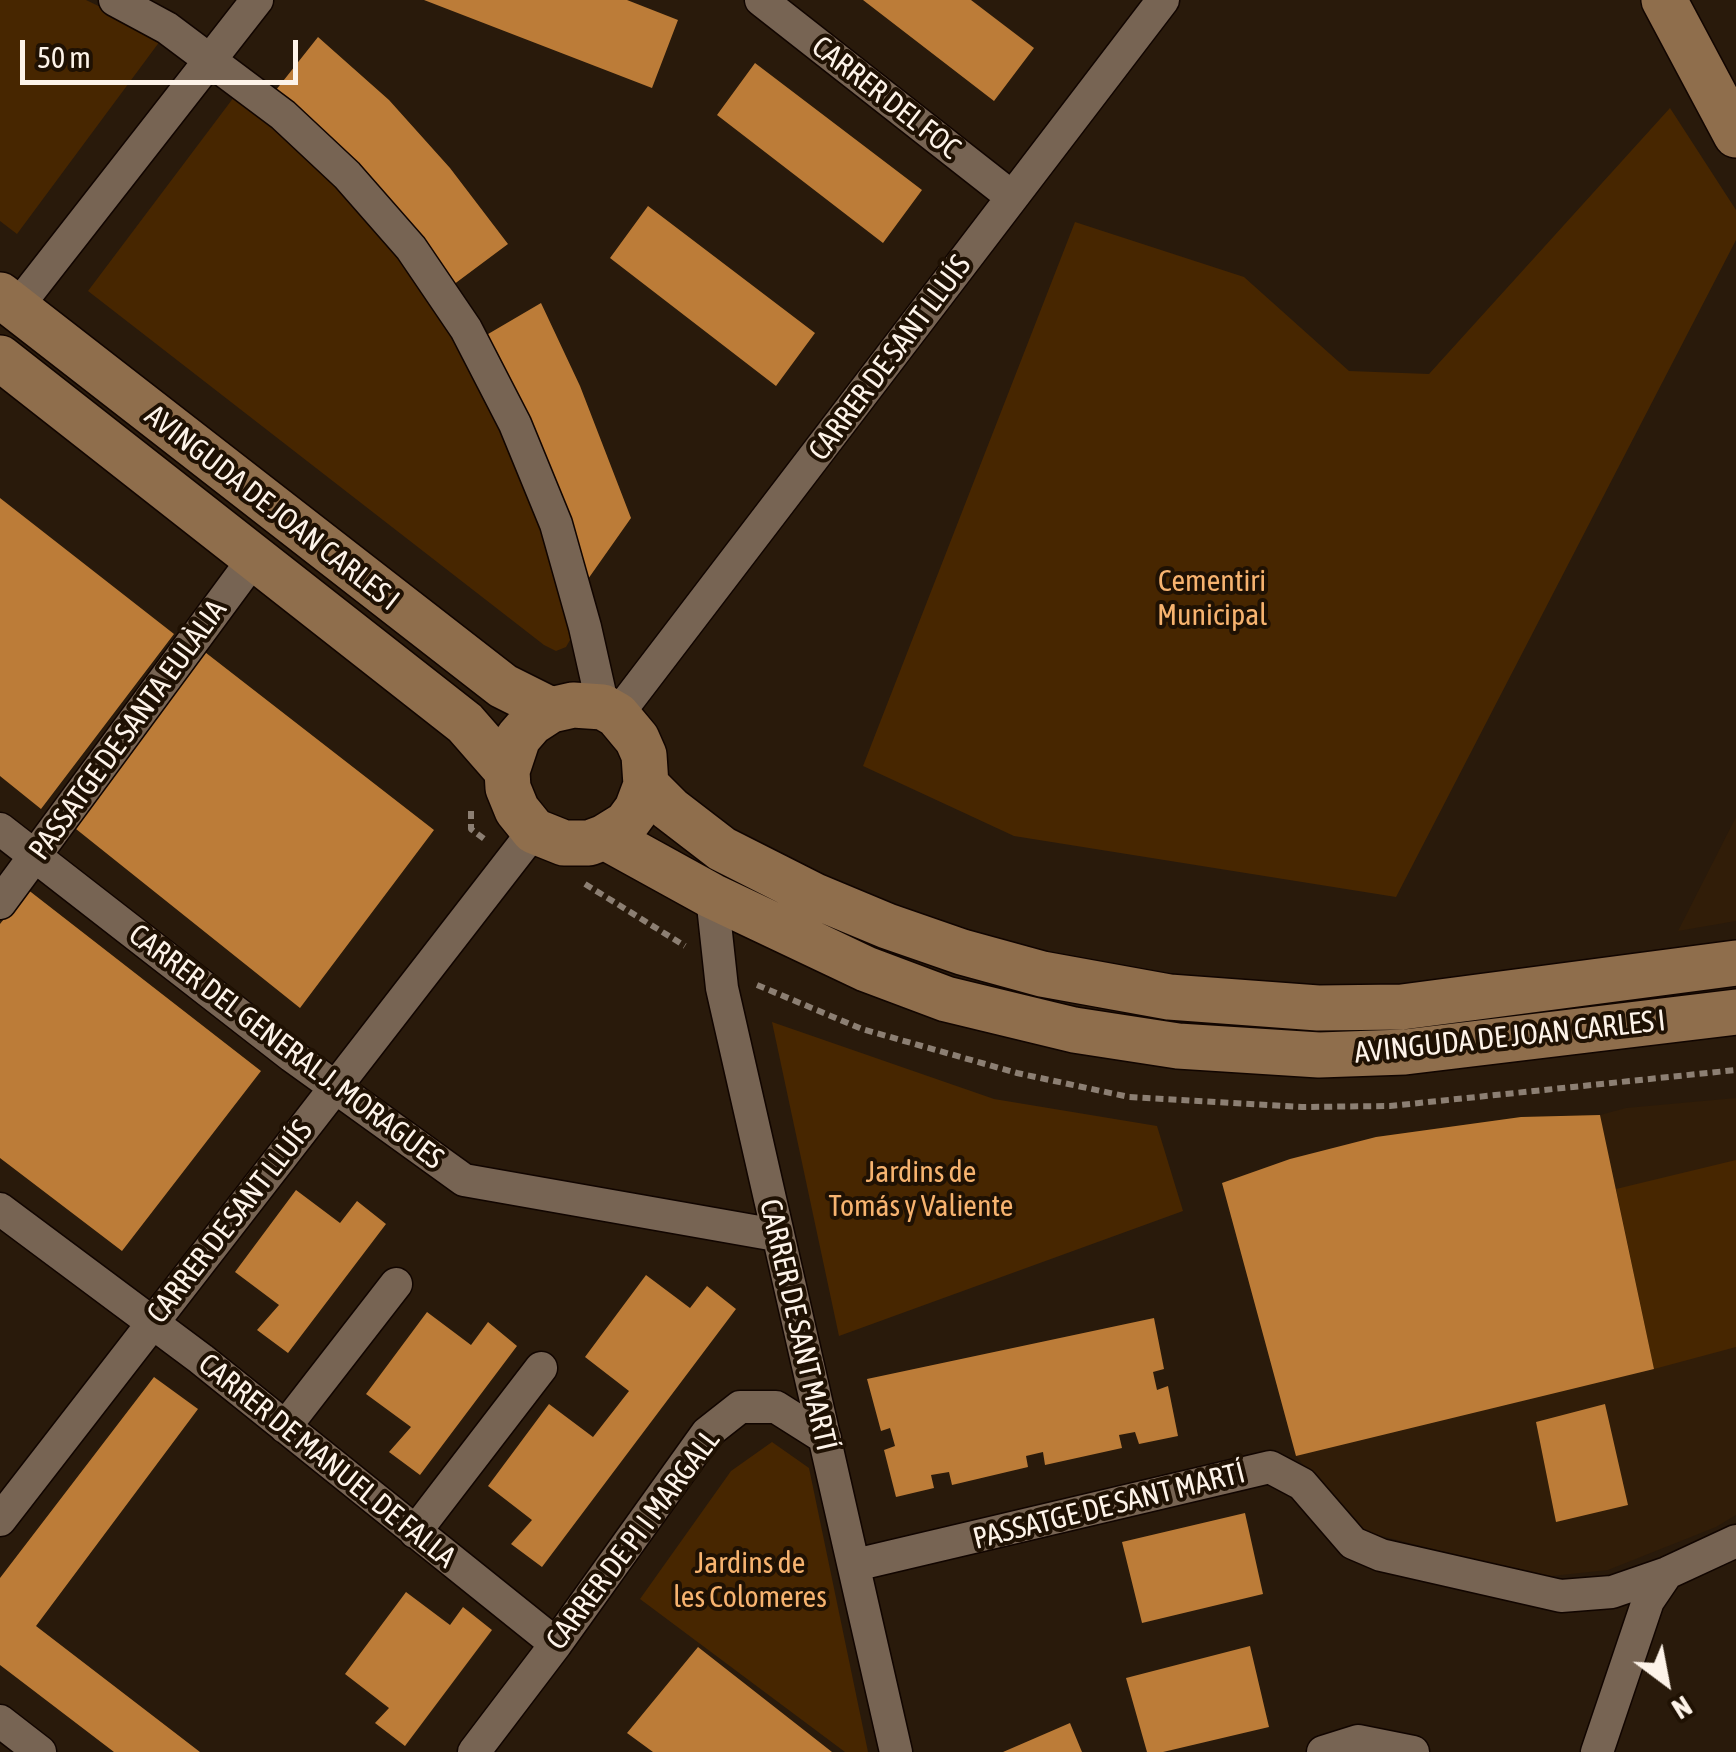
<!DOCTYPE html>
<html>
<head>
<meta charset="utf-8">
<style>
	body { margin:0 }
	#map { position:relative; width:1736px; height:1752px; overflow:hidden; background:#291a0b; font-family:"Asap Condensed",sans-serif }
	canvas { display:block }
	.north { position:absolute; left:1616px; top:1632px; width:100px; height:100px; -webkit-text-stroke:8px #1f1103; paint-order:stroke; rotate:148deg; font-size:28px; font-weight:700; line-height:40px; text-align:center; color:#fdf3e9 }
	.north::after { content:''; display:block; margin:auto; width:35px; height:45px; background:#fdf3e9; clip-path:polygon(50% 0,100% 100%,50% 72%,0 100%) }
	.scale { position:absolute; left:20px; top:40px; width:278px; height:45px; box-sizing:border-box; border:5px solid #fdf3e9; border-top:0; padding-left:12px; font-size:30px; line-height:35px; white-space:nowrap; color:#fdf3e9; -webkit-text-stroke:8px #1f1103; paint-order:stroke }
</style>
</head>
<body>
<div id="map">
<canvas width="1736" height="1752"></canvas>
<div class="north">N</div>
<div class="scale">50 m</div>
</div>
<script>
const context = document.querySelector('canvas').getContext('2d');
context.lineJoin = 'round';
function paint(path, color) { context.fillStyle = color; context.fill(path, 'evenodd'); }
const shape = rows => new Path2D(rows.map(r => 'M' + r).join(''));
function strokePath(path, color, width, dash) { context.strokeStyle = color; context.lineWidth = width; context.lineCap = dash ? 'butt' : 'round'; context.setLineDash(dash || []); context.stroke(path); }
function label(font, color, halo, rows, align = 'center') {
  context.font = font + ' "Asap Condensed",sans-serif'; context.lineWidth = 8; context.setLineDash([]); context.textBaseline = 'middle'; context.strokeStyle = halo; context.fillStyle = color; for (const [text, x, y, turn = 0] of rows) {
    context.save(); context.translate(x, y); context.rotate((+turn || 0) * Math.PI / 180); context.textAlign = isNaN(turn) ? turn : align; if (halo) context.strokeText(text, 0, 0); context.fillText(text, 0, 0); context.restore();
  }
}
paint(shape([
	[1736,817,1736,921,1678,931],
	[1736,1098,1736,1515,1716,1527,1608,1570,1543,1577,1358,1530,1296,1456,1222,1183,1376,1137,1521,1117,1600,1115,1626,1108]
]), '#311d08');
paint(shape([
	[0,0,86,0,163,37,17,234,0,221],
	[234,97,301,147,401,255,455,336,546,522,574,633,566,647,556,651,544,645,88,291],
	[1670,108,1736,210,1736,240,1396,897,1014,836,863,766,1075,222,1244,277,1349,371,1429,374],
	[772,1022,994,1099,1157,1126,1183,1211,839,1336],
	[1736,1160,1736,1347,1654,1369,1616,1189],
	[772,1442,809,1468,868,1752,845,1752,640,1599,731,1471]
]), '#472600');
paint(shape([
	[424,0,627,0,678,20,652,88],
	[863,0,971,0,1034,48,994,101],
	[318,37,389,100,450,168,508,244,453,285,276,90],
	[755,63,922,190,883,243,717,115],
	[648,206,815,333,776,386,610,258],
	[541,303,580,386,631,518,581,589,483,337],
	[0,498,174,634,41,809,0,776],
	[201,649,434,830,300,1008,71,825],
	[27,889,261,1071,122,1251,0,1158,0,924],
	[1600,1115,1654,1369,1296,1456,1222,1183,1290,1159,1376,1137,1521,1117],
	[296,1190,340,1223,357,1201,386,1224,288,1353,257,1330,279,1305,235,1272],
	[646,1275,690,1308,707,1286,736,1309,542,1567,511,1544,532,1520,488,1486,549,1404,593,1437,629,1391,585,1357],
	[427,1312,471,1345,488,1322,517,1346,420,1475,389,1452,411,1427,366,1394],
	[1154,1318,1164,1369,1153,1372,1157,1390,1168,1386,1178,1436,1139,1444,1135,1432,1119,1435,1122,1448,1045,1465,1043,1452,1026,1456,1028,1467,952,1485,949,1472,931,1475,934,1488,896,1497,884,1450,895,1446,890,1428,881,1431,867,1379],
	[154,1377,198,1409,36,1626,200,1752,114,1752,0,1665,0,1578],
	[1605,1404,1628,1505,1556,1522,1536,1422],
	[1245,1513,1263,1594,1142,1623,1122,1542],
	[406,1592,450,1625,463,1607,492,1630,405,1746,375,1723,389,1708,345,1674],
	[1250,1646,1269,1727,1163,1752,1147,1752,1126,1678],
	[698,1647,832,1752,653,1752,627,1733],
	[1070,1723,1082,1752,1003,1752]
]), '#bc7c38');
const street = shape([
	[115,0,167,28,283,115,347,175,411,248,466,329,515,424,556,524,585,627,603,707],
	[761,0,1012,197],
	[17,307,257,0],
	[617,715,1163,0],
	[0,829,292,1056,464,1180,776,1235],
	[712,896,722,988,896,1752],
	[0,903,255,557],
	[0,1209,201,1359,556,1644],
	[285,1427,396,1284],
	[0,1520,534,831],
	[415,1532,541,1368],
	[855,1565,1270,1467,1302,1484,1353,1543,1381,1555,1561,1596,1612,1592,1667,1573,1736,1541],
	[0,1721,40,1752],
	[474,1752,556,1644,707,1433,740,1407,776,1407,825,1438],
	[1323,1752,1358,1741,1413,1752],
	[1597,1752,1648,1601,1667,1573]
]);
const secondary = shape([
	[1664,0,1736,135],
	[0,295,503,686,551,710],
	[0,358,465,723,507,771],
	[573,705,603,707,617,715,637,739,644,755,646,785,637,809,626,824,605,837,589,843,564,843,534,831,517,810,508,788,507,771,518,738,531,723,551,710,573,705],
	[646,785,670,809,722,849,815,896,887,926,962,952,1042,974,1169,997,1318,1008,1402,1007,1736,963],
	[605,837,712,896,866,969,946,999,1074,1030,1178,1046,1319,1055,1405,1052,1736,1012]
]);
strokePath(street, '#110500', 35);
strokePath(secondary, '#110500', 48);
strokePath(shape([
	[471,811,471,829,487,841],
	[585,884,685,946],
	[757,985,862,1029,1017,1073,1129,1097,1302,1107,1390,1106,1736,1070]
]), '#8c7f73', 6, [8, 5]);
strokePath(street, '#776453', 32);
strokePath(secondary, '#8f6e4c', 45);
label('30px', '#fdf3e9', '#1f1103', [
	["CARRER DEL FOC",886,98,38],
	["CARRER DE SANT LLUÍS",890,358,-53],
	["AVINGUDA DE JOAN CARLES I",272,508,38],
	["PASSATGE DE SANTA EULÀLIA",128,730,-54],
	["AVINGUDA DE JOAN CARLES I",1510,1037,-6],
	["CARRER DEL GENERAL J. MORAGUES",286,1047,37],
	["CARRER DE SANT LLUÍS",230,1222,-52],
	["CARRER DE SANT MARTÍ",798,1325,77],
	["CARRER DE MANUEL DE FALLA",327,1461,39],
	["PASSATGE DE SANT MARTÍ",1109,1506,-14],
	["CARRER DE PI I MARGALL",633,1540,-53]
]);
label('30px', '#f7b36f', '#1f1103', [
	["Cementiri",1212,582],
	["Municipal",1212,616],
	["Jardins de",921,1173],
	["Tomás y Valiente",921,1207],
	["Jardins de",750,1564],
	["les Colomeres",750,1598]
]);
</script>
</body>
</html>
